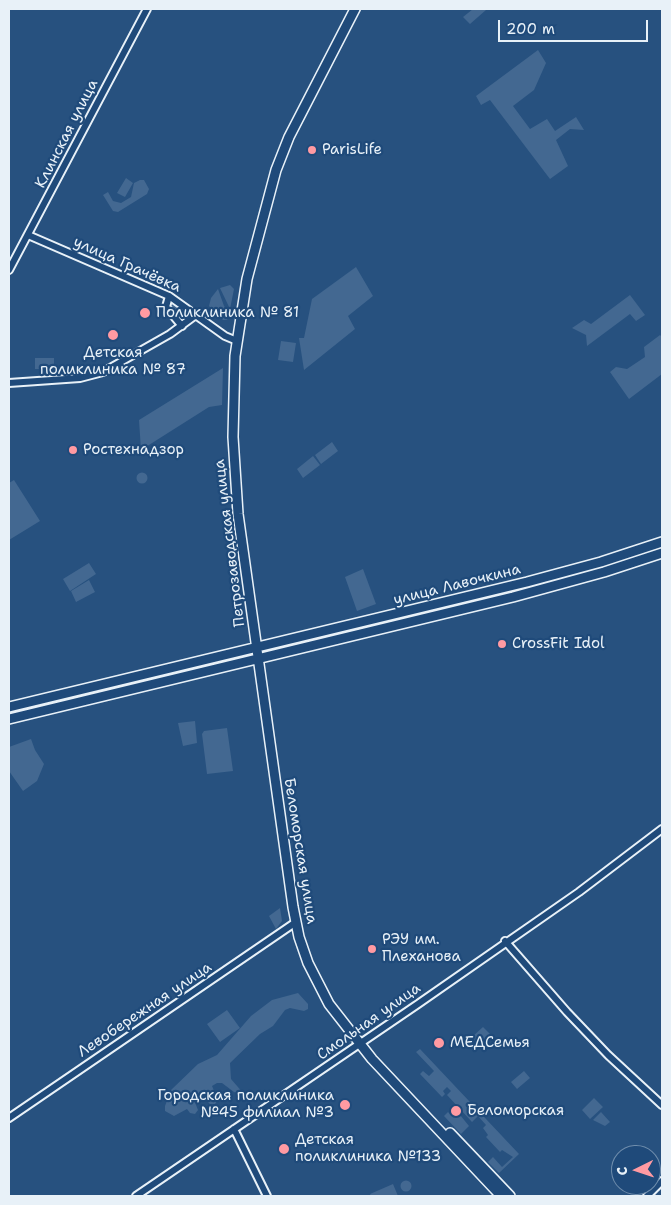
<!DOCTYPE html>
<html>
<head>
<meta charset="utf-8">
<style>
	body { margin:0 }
	#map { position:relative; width:671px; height:1205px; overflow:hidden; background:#27517f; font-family:"Shantell Sans",sans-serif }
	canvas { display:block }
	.frame { position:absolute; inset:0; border:10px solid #e8f1f8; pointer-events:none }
	.north { position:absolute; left:611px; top:1145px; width:50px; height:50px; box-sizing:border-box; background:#1f4a7a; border:1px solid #6f8dac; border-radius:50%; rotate:266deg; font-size:14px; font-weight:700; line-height:20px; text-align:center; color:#e8f1f8 }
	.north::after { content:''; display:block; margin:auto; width:18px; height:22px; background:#ff9aa2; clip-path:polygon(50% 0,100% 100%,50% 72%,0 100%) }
	.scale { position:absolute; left:498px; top:20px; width:150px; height:22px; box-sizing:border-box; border:2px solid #e8f1f8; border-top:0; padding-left:6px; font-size:15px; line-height:18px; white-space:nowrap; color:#e8f1f8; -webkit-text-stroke:4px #1f4a7a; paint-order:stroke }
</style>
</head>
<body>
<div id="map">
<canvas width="671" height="1205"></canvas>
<div class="frame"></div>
<div class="north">С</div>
<div class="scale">200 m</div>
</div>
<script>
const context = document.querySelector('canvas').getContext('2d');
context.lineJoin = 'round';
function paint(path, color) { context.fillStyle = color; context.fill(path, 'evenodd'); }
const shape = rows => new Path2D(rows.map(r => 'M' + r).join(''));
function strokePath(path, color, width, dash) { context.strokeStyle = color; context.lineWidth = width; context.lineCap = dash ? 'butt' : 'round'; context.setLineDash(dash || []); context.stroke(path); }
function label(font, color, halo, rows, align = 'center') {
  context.font = font + ' "Shantell Sans",sans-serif'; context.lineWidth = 4.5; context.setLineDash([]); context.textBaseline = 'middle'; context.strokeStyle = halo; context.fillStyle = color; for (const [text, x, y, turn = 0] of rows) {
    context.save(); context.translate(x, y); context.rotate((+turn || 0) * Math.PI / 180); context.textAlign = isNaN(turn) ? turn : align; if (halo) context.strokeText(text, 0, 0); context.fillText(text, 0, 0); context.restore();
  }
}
paint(shape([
	[473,9,486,10,470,24,463,17],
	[538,50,546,63,534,90,513,106,530,129,547,119,555,131,576,117,584,130,570,129,556,140,568,166,550,179,490,100,481,105,476,96],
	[126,178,133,183,125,197,117,193],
	[140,180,144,180,149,189,147,194,118,212,113,211,103,195,108,192,113,201,121,203,131,197,134,183],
	[356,267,373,296,348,316,355,329,304,370,299,338,304,338,312,299],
	[230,285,234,289,230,309,220,288],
	[218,289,224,306,230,313,227,320,223,320,209,306,211,298],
	[630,295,645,315,636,321,630,314,587,346,586,335,572,328,584,320,591,324],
	[171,301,189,313,181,321,171,309],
	[660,335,662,337,662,374,629,399,610,372,616,367,627,369,645,357,644,347],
	[281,341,296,343,293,362,278,360],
	[35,358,54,358,54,369,35,369],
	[223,368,222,405,209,407,141,450,139,420],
	[332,442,338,451,321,464,315,455],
	[313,456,320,465,303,478,297,469],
	'136.5 478a5.5 5.5 0 1 1 11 0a5.5 5.5 0 1 1-11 0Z',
	[14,480,40,521,9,540,9,483],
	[662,542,662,553,258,660,256,648],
	[89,563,96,574,70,591,63,579],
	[363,569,376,604,357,611,345,577],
	[89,580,95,592,76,602,71,591],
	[195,721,197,743,183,746,178,723],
	[227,728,233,771,207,774,202,734,204,731],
	[31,739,35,750,44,764,37,781,23,791,9,771,9,747],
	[280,908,282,921,276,929,269,916],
	[298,993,308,1004,308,1009,304,1011,290,1008,285,1010,273,1026,260,1034,230,1063,231,1079,244,1094,234,1092,222,1083,217,1083,212,1086,218,1100,215,1104,210,1104,202,1097,198,1097,194,1100,198,1110,195,1114,190,1113,187,1109,174,1116,165,1111,165,1106,171,1090,198,1064,217,1055,251,1016,272,1000],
	[227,1010,240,1028,220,1042,207,1024],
	[483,1027,491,1035,480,1045,472,1037],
	[420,1049,519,1154,499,1173,488,1162,493,1157,502,1167,513,1157,502,1150,500,1152,486,1137,488,1135,483,1128,486,1125,478,1116,472,1122,447,1095,451,1091,447,1087,443,1091,445,1094,442,1097,420,1074,423,1071,429,1076,434,1071,416,1052],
	[524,1071,530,1078,517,1089,511,1082],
	[594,1098,603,1107,590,1119,582,1110],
	[456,1110,469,1126,461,1134,444,1116,448,1112,451,1115],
	[601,1112,610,1122,605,1126,593,1120],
	'400.5 1186a5.5 5.5 0 1 1 11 0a5.5 5.5 0 1 1-11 0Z',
	[393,1184,398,1196,371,1196,370,1194]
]), '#436891');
const minor = shape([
	[28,235,169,296,225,336,237,341],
	[9,270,147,9],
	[169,296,166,307,182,326],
	[9,383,80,378,103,372,170,334,197,314],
	[505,941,567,1012,608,1055,662,1105],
	[9,1118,296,922],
	[234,1129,267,1196],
	[136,1196,418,1004,579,892,662,829],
	[647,1196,662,1181]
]);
const major = shape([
	[355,9,289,137,276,170,247,279,235,356,233,437,238,514,293,907,299,937,308,963,329,1004,372,1059,501,1196],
	[9,707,527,582,601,562,662,542],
	[9,719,513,597,604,572,662,553],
	[450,1133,510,1196]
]);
strokePath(minor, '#e8f1f8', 10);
strokePath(major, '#e8f1f8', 12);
strokePath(minor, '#1f4a7a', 6);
strokePath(major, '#1f4a7a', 9);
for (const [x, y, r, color] of [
	[312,150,5,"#ff9aa2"],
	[145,313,6,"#ff9aa2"],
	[113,335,6,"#ff9aa2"],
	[73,450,5,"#ff9aa2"],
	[502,644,5,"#ff9aa2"],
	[372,949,5,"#ff9aa2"],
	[439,1043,6,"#ff9aa2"],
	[345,1105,6,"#ff9aa2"],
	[456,1111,6,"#ff9aa2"],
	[284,1149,6,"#ff9aa2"]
]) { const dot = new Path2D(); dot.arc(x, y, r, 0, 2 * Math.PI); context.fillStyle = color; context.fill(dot); strokePath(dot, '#1f4a7a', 2); }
label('15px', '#e8f1f8', '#1f4a7a', [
	["Клинская улица",67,134,-63],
	["улица Грачёвка",127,265,24],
	["Петрозаводская улица",230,543,-97],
	["улица Лавочкина",457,585,-14],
	["Беломорская улица",300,851,81],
	["Левобережная улица",145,1010,-34],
	["Смольная улица",369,1022,-35]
]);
label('15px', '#e8f1f8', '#1f4a7a', [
	["ParisLife",322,150],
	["Поликлиника № 81",156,313],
	["Детская",113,353,"center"],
	["поликлиника № 87",113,370,"center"],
	["Ростехнадзор",83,450],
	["CrossFit Idol",512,644],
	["РЭУ им.",382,940],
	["Плеханова",382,957],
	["МЕДСемья",450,1043],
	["Городская поликлиника",334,1096,"right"],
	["№45 филиал №3",334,1113,"right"],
	["Беломорская",467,1111],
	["Детская",295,1140],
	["поликлиника №133",295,1157]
], 'left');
</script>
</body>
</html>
